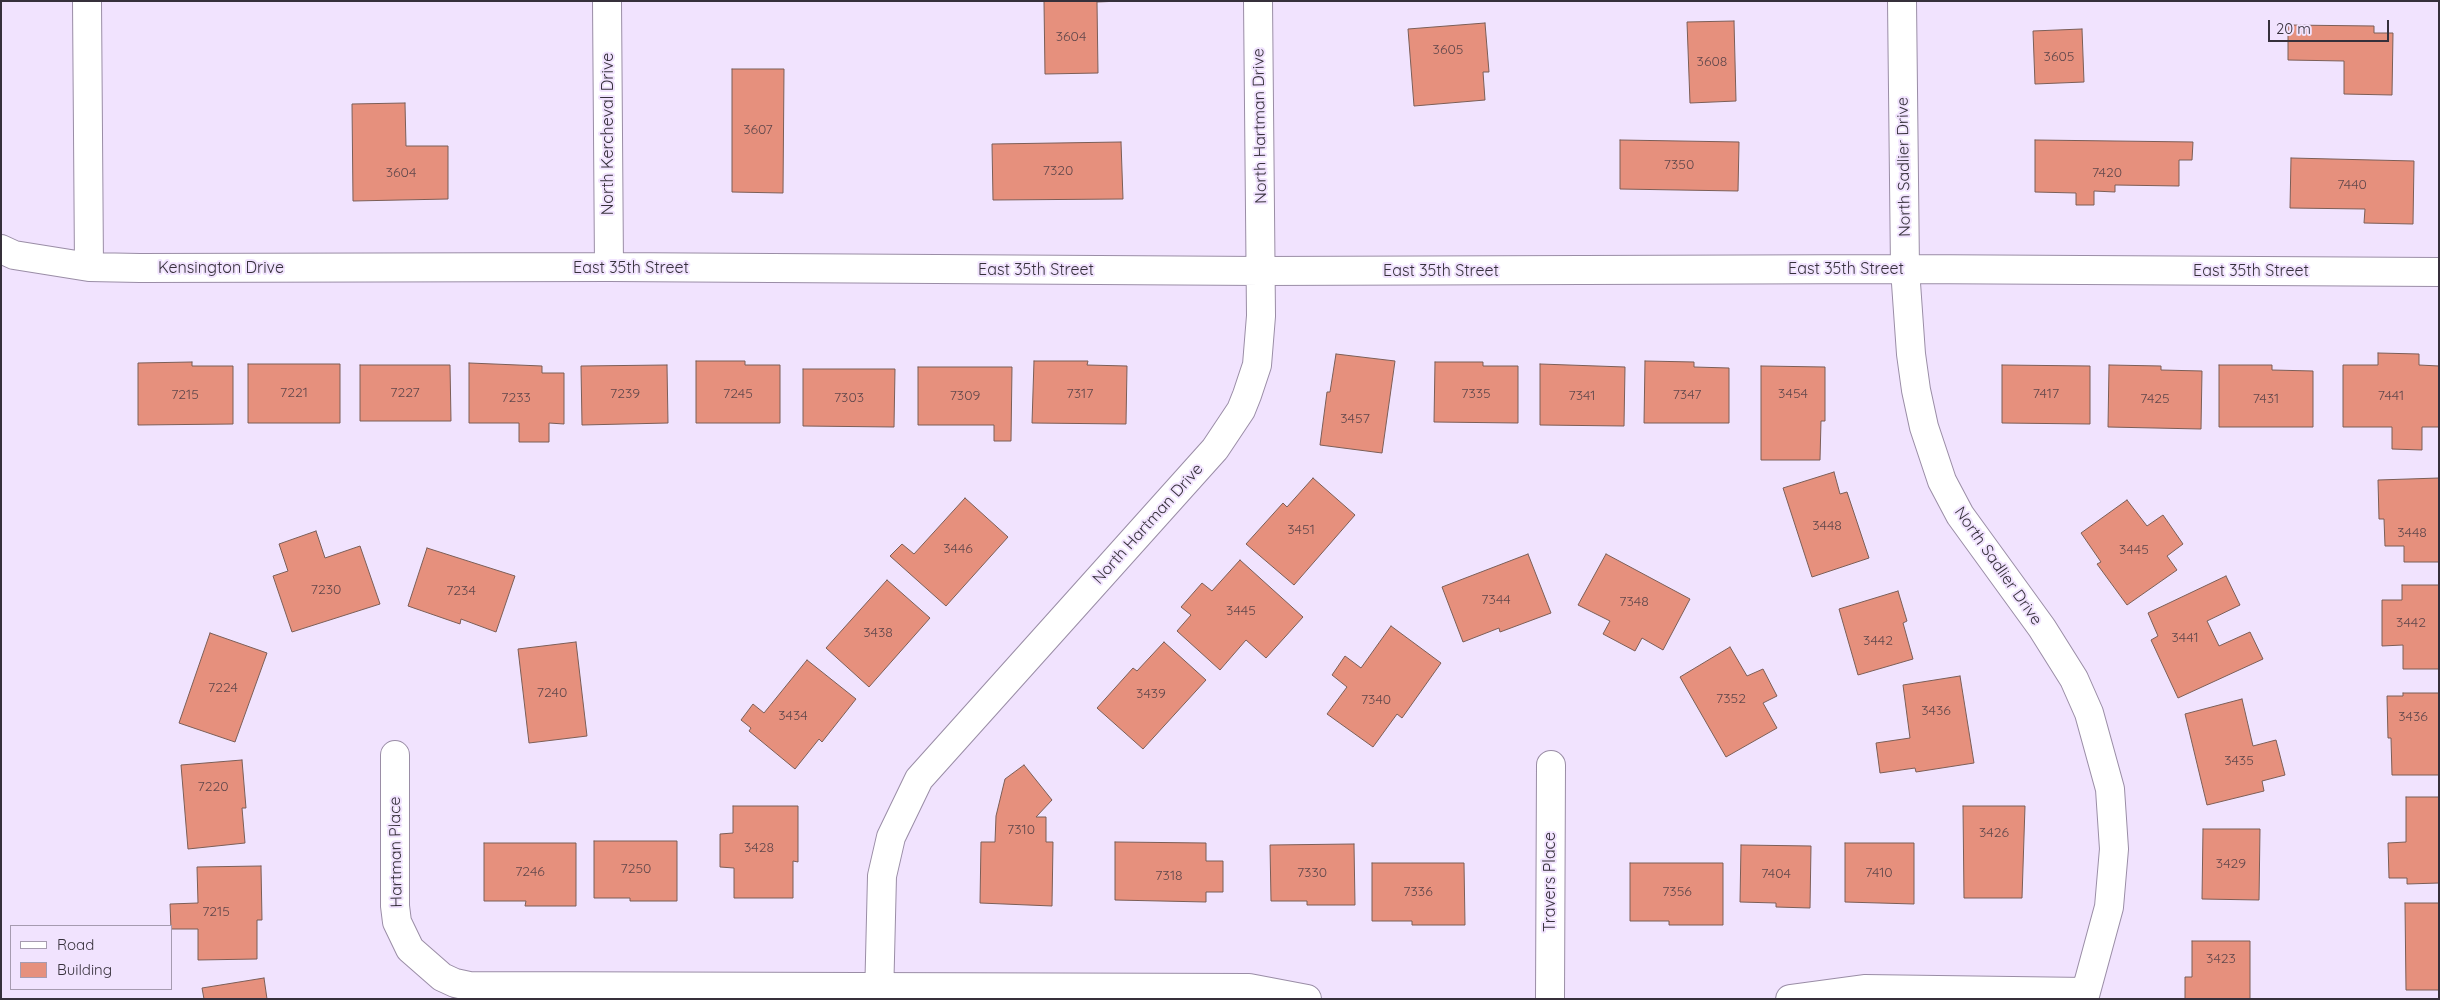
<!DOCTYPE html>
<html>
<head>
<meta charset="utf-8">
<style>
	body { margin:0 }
	#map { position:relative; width:2440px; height:1000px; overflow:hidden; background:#f1e3fe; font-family:Quicksand,sans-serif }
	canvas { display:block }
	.frame { position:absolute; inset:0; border:2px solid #36303b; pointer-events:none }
	.legend { position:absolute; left:10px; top:925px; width:162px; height:65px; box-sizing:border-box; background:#f1e3fe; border:1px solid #a69bb0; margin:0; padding:6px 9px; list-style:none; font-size:15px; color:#36303b }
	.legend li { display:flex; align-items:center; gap:10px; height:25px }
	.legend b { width:25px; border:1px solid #a69bb0 }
	.scale { position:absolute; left:2268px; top:20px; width:121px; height:22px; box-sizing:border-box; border:2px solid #36303b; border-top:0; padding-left:6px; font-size:15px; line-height:18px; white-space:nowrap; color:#36303b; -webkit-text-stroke:4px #f1e3fe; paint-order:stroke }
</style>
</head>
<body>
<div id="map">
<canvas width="2440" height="1000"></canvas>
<div class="frame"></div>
<ul class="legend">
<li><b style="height:6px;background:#fff"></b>Road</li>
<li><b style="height:14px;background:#e6907d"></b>Building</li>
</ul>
<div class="scale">20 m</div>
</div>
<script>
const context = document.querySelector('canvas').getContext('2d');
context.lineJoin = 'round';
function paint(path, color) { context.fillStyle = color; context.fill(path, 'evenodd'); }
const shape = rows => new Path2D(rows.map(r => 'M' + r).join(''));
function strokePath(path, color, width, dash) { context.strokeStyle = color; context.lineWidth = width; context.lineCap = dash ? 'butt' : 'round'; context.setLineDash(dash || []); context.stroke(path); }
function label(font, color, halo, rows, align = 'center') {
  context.font = font + ' Quicksand,sans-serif'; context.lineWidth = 4; context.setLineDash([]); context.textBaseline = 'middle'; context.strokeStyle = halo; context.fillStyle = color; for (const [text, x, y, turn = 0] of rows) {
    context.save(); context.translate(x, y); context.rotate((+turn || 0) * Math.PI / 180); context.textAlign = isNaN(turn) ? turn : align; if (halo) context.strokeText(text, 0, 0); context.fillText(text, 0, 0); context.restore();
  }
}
const building = shape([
	[1044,1,1121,1,1097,2,1098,73,1045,74,1044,1],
	[1734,21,1736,101,1690,103,1687,22,1734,21],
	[1485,23,1489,72,1483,72,1485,100,1414,106,1408,29,1485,23],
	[2288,25,2374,26,2374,33,2393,33,2392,95,2344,94,2344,61,2288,60,2288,25],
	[2082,29,2084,82,2035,84,2033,31,2082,29],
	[732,69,784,69,783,193,732,192,732,69],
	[405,103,406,146,448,146,448,199,353,201,352,104,405,103],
	[1620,140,1739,142,1738,191,1620,189,1620,140],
	[2035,140,2193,142,2192,160,2179,160,2179,186,2115,185,2115,192,2094,191,2094,205,2076,205,2076,193,2035,192,2035,140],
	[1121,142,1123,199,993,200,992,144,1121,142],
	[2291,158,2414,161,2413,224,2364,223,2365,209,2290,208,2291,158],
	[2378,353,2419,354,2419,365,2439,366,2439,427,2422,427,2422,450,2392,449,2392,427,2343,427,2343,365,2378,365,2378,353],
	[1336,354,1395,361,1382,453,1320,445,1327,392,1330,392,1336,354],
	[696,361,745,361,745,365,780,365,780,423,696,423,696,361],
	[1034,361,1088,361,1087,365,1127,366,1126,424,1032,423,1034,361],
	[1645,361,1694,362,1694,367,1729,368,1729,423,1644,423,1645,361],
	[192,362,192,366,233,366,233,424,138,425,138,363,192,362],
	[1435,362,1483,362,1483,366,1518,366,1518,423,1434,422,1435,362],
	[469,363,542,366,542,373,564,373,564,424,549,423,549,442,519,442,519,423,469,423,469,363],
	[248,364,340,364,340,423,248,423,248,364],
	[1540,364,1625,367,1624,426,1540,425,1540,364],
	[360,365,450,365,451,421,360,421,360,365],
	[667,365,668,423,582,425,581,366,667,365],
	[2002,365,2090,366,2090,424,2002,423,2002,365],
	[2109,365,2161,366,2161,370,2202,371,2201,429,2108,427,2109,365],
	[2219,365,2272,365,2272,370,2313,371,2313,427,2219,427,2219,365],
	[1761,366,1825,367,1825,421,1821,421,1820,460,1761,460,1761,366],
	[918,367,1012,367,1011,441,994,441,994,425,918,425,918,367],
	[803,369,895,369,894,427,803,426,803,369],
	[1834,472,1840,494,1847,492,1869,558,1812,577,1783,488,1834,472],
	[1313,478,1355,515,1294,585,1246,544,1283,503,1287,507,1313,478],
	[2439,478,2439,562,2404,562,2404,546,2385,546,2384,519,2379,519,2378,480,2439,478],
	[965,498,1008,537,946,606,890,556,902,544,914,554,965,498],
	[2127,500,2147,526,2163,515,2183,544,2167,556,2177,570,2127,605,2097,564,2101,562,2081,533,2127,500],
	[316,531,325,558,360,546,380,604,292,632,273,576,288,571,279,544,316,531],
	[427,548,515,576,496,632,461,619,460,624,408,606,427,548],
	[1528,554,1551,613,1500,632,1499,628,1463,642,1442,587,1528,554],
	[1606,554,1690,599,1663,650,1642,638,1635,651,1603,634,1610,621,1578,605,1606,554],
	[1240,560,1303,617,1266,658,1246,640,1220,670,1177,631,1191,615,1181,607,1202,583,1212,591,1240,560],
	[2226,576,2240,605,2207,621,2219,646,2250,632,2263,659,2178,698,2151,640,2158,636,2148,613,2226,576],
	[887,580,930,618,869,687,826,648,887,580],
	[2402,585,2439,585,2439,669,2403,669,2403,645,2382,646,2382,600,2402,600,2402,585],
	[1898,591,1907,621,1903,623,1913,659,1858,675,1839,609,1898,591],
	[1391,626,1441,663,1402,718,1397,714,1373,747,1327,714,1347,687,1332,675,1345,656,1361,668,1391,626],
	[210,633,267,653,235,742,179,723,210,633],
	[576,642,587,736,529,743,518,649,576,642],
	[1164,642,1206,680,1143,749,1097,708,1133,668,1137,671,1164,642],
	[1730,647,1747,676,1763,669,1777,696,1763,703,1777,728,1726,757,1680,677,1730,647],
	[807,660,856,699,822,742,819,739,795,769,749,731,751,728,741,720,753,704,764,713,807,660],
	[1960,676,1974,763,1916,772,1915,768,1880,773,1876,743,1910,738,1903,685,1960,676],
	[2403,693,2439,693,2439,775,2392,775,2391,738,2388,738,2387,696,2403,696,2403,693],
	[2242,699,2253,746,2276,740,2285,775,2262,781,2264,791,2207,805,2185,714,2242,699],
	[242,760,246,808,242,808,245,843,188,849,181,765,242,760],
	[1024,765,1052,800,1036,817,1046,817,1046,842,1053,842,1052,906,980,903,981,842,995,842,996,816,1005,779,1024,765],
	[2406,797,2439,797,2439,883,2407,884,2407,878,2389,878,2388,843,2406,842,2406,797],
	[733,806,798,806,798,862,793,861,793,898,734,898,734,868,720,867,720,834,733,833,733,806],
	[1963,806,2025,806,2022,898,1964,898,1963,806],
	[2203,829,2260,829,2259,900,2202,899,2203,829],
	[594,841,677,841,677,901,630,901,630,898,594,898,594,841],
	[1115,842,1206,843,1206,861,1223,861,1223,892,1206,892,1206,902,1115,900,1115,842],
	[484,843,576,843,576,906,525,906,526,901,484,901,484,843],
	[1845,843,1914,843,1914,904,1845,902,1845,843],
	[1354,844,1355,905,1307,905,1307,901,1271,901,1270,845,1354,844],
	[1741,845,1811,846,1810,908,1776,907,1776,903,1740,902,1741,845],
	[1372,863,1464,863,1465,925,1412,925,1412,921,1372,921,1372,863],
	[1630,863,1723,863,1723,925,1669,925,1669,921,1630,921,1630,863],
	[261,866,262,920,257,920,257,959,198,960,198,929,171,929,170,904,198,903,197,867,261,866],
	[2405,903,2439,903,2439,990,2406,990,2405,903],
	[2192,941,2250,941,2250,999,2185,999,2185,977,2192,977,2192,941],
	[264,978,267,999,204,999,202,988,264,978]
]);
paint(building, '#e6907d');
strokePath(building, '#7b5e57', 1);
const street = shape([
	[87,1,89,267],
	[607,1,609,267],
	[1902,1,1905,269,1911,354,1916,390,1924,427,1942,481,1960,515,2042,628,2074,679,2089,713,2110,789,2114,849,2109,907,2084,999],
	[1,249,14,255,89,267,140,268,609,267,1261,271,1905,269,2439,272],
	[395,755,395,906,397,922,410,949,442,977,455,983,469,986,1249,988,1307,999],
	[879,999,882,876,891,837,919,779,1215,449,1241,410,1247,395,1257,365,1261,316,1258,1],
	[1550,999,1551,765],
	[1790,999,1864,989,2086,992]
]);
strokePath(street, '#9a8da6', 30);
strokePath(street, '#fff', 28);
label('14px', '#62484c', null, [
	["3604",1071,37],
	["3605",1448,50],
	["3605",2059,57],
	["3608",1712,62],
	["3607",758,130],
	["7350",1679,165],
	["7320",1058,171],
	["3604",401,173],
	["7420",2107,173],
	["7440",2352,185],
	["7221",294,393],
	["7227",405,393],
	["7239",625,394],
	["7245",738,394],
	["7317",1080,394],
	["7335",1476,394],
	["3454",1793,394],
	["7417",2046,394],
	["7215",185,395],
	["7347",1687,395],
	["7309",965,396],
	["7341",1582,396],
	["7441",2391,396],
	["7233",516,398],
	["7303",849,398],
	["7425",2155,399],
	["7431",2266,399],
	["3457",1355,419],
	["3448",1827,526],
	["3451",1301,530],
	["3448",2412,533],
	["3446",958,549],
	["3445",2134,550],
	["7230",326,590],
	["7234",461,591],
	["7344",1496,600],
	["7348",1634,602],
	["3445",1241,611],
	["3442",2411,623],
	["3438",878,633],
	["3441",2185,638],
	["3442",1878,641],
	["7224",223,688],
	["7240",552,693],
	["3439",1151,694],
	["7352",1731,699],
	["7340",1376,700],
	["3436",1936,711],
	["3434",793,716],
	["3436",2413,717],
	["3435",2239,761],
	["7220",213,787],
	["7310",1021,830],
	["3426",1994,833],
	["3428",759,848],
	["3429",2231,864],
	["7250",636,869],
	["7246",530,872],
	["7330",1312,873],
	["7410",1879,873],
	["7404",1776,874],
	["7318",1169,876],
	["7336",1418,892],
	["7356",1677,892],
	["7215",216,912],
	["3423",2221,959]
]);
label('16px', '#36303b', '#f1e3fe', [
	["North Hartman Drive",1260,126,-91],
	["North Kercheval Drive",608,134,-90],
	["North Sadlier Drive",1904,167,-91],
	["Kensington Drive",221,268],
	["East 35th Street",631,268],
	["East 35th Street",1846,269],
	["East 35th Street",1036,270],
	["East 35th Street",1441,271],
	["East 35th Street",2251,271],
	["North Hartman Drive",1148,524,-48],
	["North Sadlier Drive",1998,566,55],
	["Hartman Place",396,852,-91],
	["Travers Place",1550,882,-90]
]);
</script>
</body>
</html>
